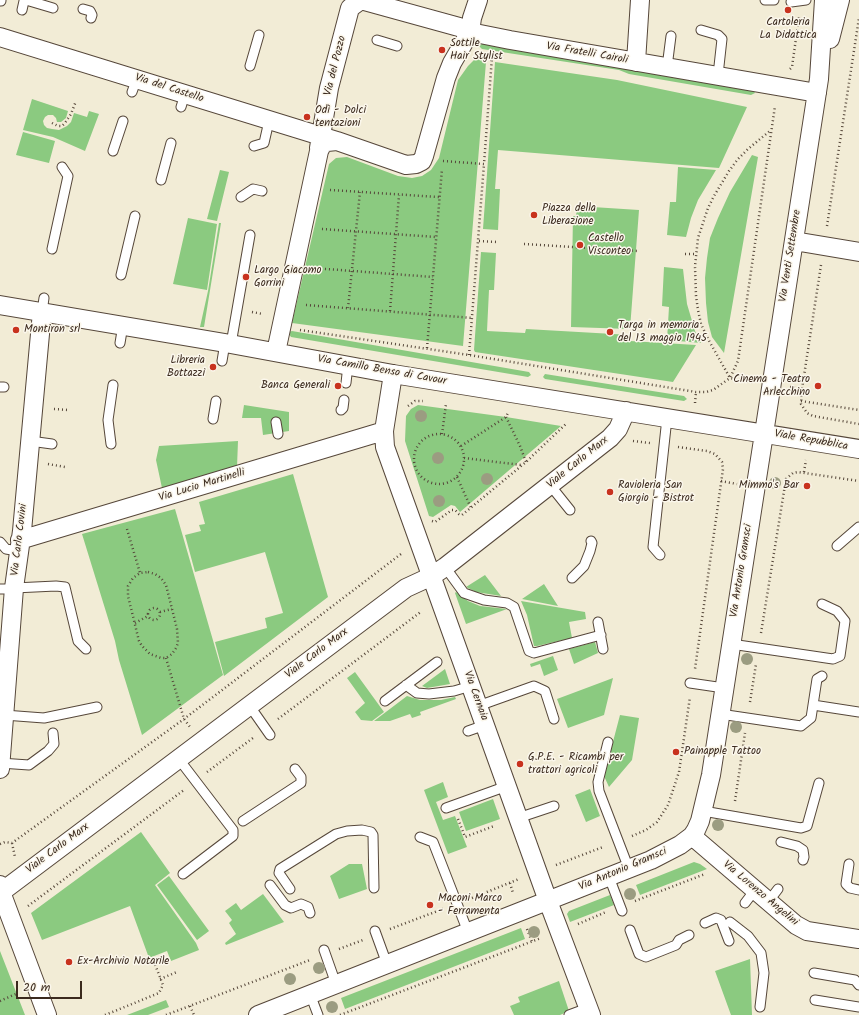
<!DOCTYPE html>
<html>
<head>
<meta charset="utf-8">
<style>
	body { margin:0 }
	#map { position:relative; width:859px; height:1015px; overflow:hidden; background:#f2ecd6; font-family:Kalam,sans-serif }
	canvas { display:block }
	.scale { position:absolute; left:16px; top:981px; width:66px; height:18px; box-sizing:border-box; border:2px solid #3b2a1e; border-top:0; padding-left:5px; font-size:12px; line-height:14px; white-space:nowrap; color:#3b2a1e; -webkit-text-stroke:3px #fbf7ec; paint-order:stroke }
</style>
</head>
<body>
<div id="map">
<canvas width="859" height="1015"></canvas>
<div class="scale">20 m</div>
</div>
<script>
const context = document.querySelector('canvas').getContext('2d');
context.lineJoin = 'round';
function paint(path, color) { context.fillStyle = color; context.fill(path, 'evenodd'); }
const shape = rows => new Path2D(rows.map(r => 'M' + r).join(''));
function strokePath(path, color, width, dash) { context.strokeStyle = color; context.lineWidth = width; context.lineCap = dash ? 'butt' : 'round'; context.setLineDash(dash || []); context.stroke(path); }
function label(font, color, halo, rows, align = 'center') {
  context.font = font + ' Kalam,sans-serif'; context.lineWidth = 3; context.setLineDash([]); context.textBaseline = 'middle'; context.strokeStyle = halo; context.fillStyle = color; for (const [text, x, y, turn = 0] of rows) {
    context.save(); context.translate(x, y); context.rotate((+turn || 0) * Math.PI / 180); context.textAlign = isNaN(turn) ? turn : align; if (halo) context.strokeText(text, 0, 0); context.fillText(text, 0, 0); context.restore();
  }
}
paint(shape([
	[487,43,753,90,755,93,751,95,629,74,619,70,482,49,479,46,482,44],
	[476,58,480,58,486,62,463,346,292,323,329,164,336,158,347,157,398,176,412,178,422,176,431,170,439,158,458,80,468,66],
	[495,62,617,80,747,107,719,168,498,150,495,189,500,189,498,230,483,229],
	[32,99,68,111,66,118,61,122,57,122,56,118,53,115,48,115,45,117,43,121,44,125,47,128,52,129,59,130,67,126,71,122,74,113,87,117,89,111,99,114,85,151,53,137,23,130],
	[23,132,55,141,49,163,16,155],
	[752,155,758,157,724,353,712,337,708,322,706,303,705,278,707,258,710,238,718,218,730,192],
	[678,167,716,170,698,200,691,218,686,237,667,235,670,202,676,202],
	[220,170,229,172,217,221,207,219],
	[577,206,639,210,630,329,571,327,573,216,576,216],
	[188,218,217,224,207,290,173,284],
	[219,223,221,223,204,327,200,327,208,291],
	[481,252,496,253,494,290,489,290,487,331,525,333,526,329,631,335,630,341,696,345,673,382,475,352,474,350],
	[664,267,683,269,687,304,695,331,701,343,667,340,669,307,662,306],
	[292,331,529,372,531,375,528,377,291,337,289,334,289,332],
	[545,374,684,396,687,399,684,401,545,379,543,377],
	[244,405,289,412,289,431,263,435,261,418,242,418],
	[418,405,506,417,561,426,460,512,455,506,451,505,433,517,429,516,405,441,406,416,411,409],
	[238,441,237,467,162,488,156,460,159,446],
	[293,474,328,597,224,676,215,642,267,628,265,618,283,613,265,552,195,572,185,535,201,531,199,525,205,524,199,502],
	[175,509,223,675,142,735,119,660,115,641,82,534],
	[485,575,501,596,476,592,466,587],
	[544,584,558,606,522,599],
	[456,592,468,601,480,606,507,609,466,624,455,593],
	[521,601,585,612,586,619,569,622,572,638,537,646,534,646,527,615],
	[595,642,598,653,574,664,569,649],
	[553,656,558,670,544,676,540,664,531,667,530,664],
	[445,669,450,684,427,688,422,686],
	[355,672,384,712,372,721,361,720,355,712,365,703,347,678],
	[613,678,604,715,568,728,557,699],
	[407,696,420,700,441,700,455,697,456,699,420,712,421,715,412,718,410,714,390,721,374,721],
	[620,715,639,718,632,760,609,787,604,776],
	[443,782,448,797,436,802,443,820,455,816,467,847,448,854,424,790],
	[590,789,600,816,586,822,575,795],
	[493,799,500,819,466,831,459,812],
	[141,832,170,873,155,885,196,943,199,950,171,961,167,951,149,958,130,906,42,940,31,913],
	[694,862,700,864,707,869,640,895,636,885],
	[349,864,362,864,367,889,339,899,330,876],
	[169,876,209,931,197,940,157,885],
	[263,894,284,922,226,945,225,943,236,934,229,923,232,920,225,911,236,903,241,910],
	[610,895,614,905,570,922,567,914,569,911],
	[521,928,525,939,345,1009,341,998],
	[0,951,25,1015,0,1015],
	[750,959,752,1015,731,1015,715,971],
	[559,981,569,1011,560,1015,514,1015,510,1006,520,1002,518,997],
	[166,1000,169,1007,148,1015,127,1015]
]), '#8bca80');
const service = shape([
	[765,0,774,0],
	[1,1,1,0],
	[791,2,806,0],
	[83,9,90,11,92,15,91,18],
	[22,10,24,1,26,0,53,8],
	[701,30,718,35,722,39,718,75],
	[377,40,397,46],
	[250,66,259,35],
	[667,67,671,36],
	[132,92,137,78],
	[181,107,185,94],
	[254,146,264,143,269,121],
	[113,151,123,121],
	[161,180,171,143],
	[241,197,253,189,262,191],
	[52,249,68,176,62,167],
	[121,275,135,216],
	[42,312,44,298],
	[120,343,123,325],
	[231,344,250,235],
	[222,361,225,343],
	[346,383,348,365],
	[0,387,4,387],
	[341,410,343,408,344,400],
	[213,419,216,401],
	[276,422,278,434],
	[30,441,52,444],
	[111,444,108,420,113,385],
	[550,485,570,510],
	[0,542,6,549,18,551],
	[837,546,859,527],
	[660,555,653,547,667,418],
	[445,567,464,593,484,600,507,603,514,607,529,651,534,653,601,635],
	[572,578,584,566,590,551,592,543,591,541],
	[14,588,56,586,65,587,78,641,86,649],
	[0,589,14,589],
	[598,622,603,649],
	[731,644,833,659,840,656,845,621,837,611,822,604],
	[690,683,724,688],
	[406,685,417,693,429,694,454,691,471,686],
	[385,701,437,662],
	[249,705,270,735],
	[813,705,817,679,822,676],
	[478,706,534,686,545,691,554,719],
	[720,714,801,726,811,718,813,705,859,712],
	[4,715,44,718,97,707],
	[468,731,485,725],
	[608,742,598,782,599,791,629,869],
	[178,758,233,830,233,836,183,874],
	[0,763,29,765,48,751,54,744,53,733],
	[446,808,507,786],
	[703,811,801,828,807,826,819,783],
	[518,818,554,806],
	[243,821,301,783,301,777,295,769],
	[420,837,433,842,468,932],
	[781,842,797,846,803,850,804,857,803,860],
	[849,864,846,884,850,888,859,890],
	[609,877,622,911],
	[270,885,285,905,291,908,301,904,308,907,310,913],
	[290,889,279,873,280,869,336,834,347,831,362,830,371,832,373,835,374,888],
	[768,902,778,889],
	[745,903,755,890],
	[730,922,748,936,761,953,764,973,760,1007],
	[705,923,716,918,721,920,729,941],
	[630,930,639,954,646,957,676,945,679,940,689,935],
	[375,931,387,964],
	[324,950,336,984],
	[814,973,855,980,859,985],
	[310,994,318,1015],
	[815,1000,859,1007],
	[569,1015,588,1008]
]);
const minor = shape([
	[361,0,459,27,470,32,510,40,817,93],
	[0,37,337,141],
	[830,39,840,0],
	[636,62,640,0],
	[319,148,329,88,350,8,361,0],
	[794,241,859,252],
	[0,305,225,343,393,374,859,449],
	[276,352,319,151,322,145,327,142,337,141,406,165,416,164,422,161,424,156,446,78,452,63,470,32,472,18,478,0],
	[393,374,384,431,385,447,548,901,591,1015],
	[20,540,384,431],
	[0,769,14,588,22,531,42,312],
	[692,836,796,925,807,931,859,939],
	[0,885,1,892,47,1015],
	[0,893,406,588,432,576,445,567,610,438,618,429,626,411],
	[258,1015,651,860,680,845,692,836,696,830,700,821,711,775,819,79,824,0]
]);
strokePath(service, '#56473a', 11);
strokePath(minor, '#56473a', 20);
strokePath(shape([
	[790,69,792,67,799,17],
	[52,123,58,126,62,126,65,123,71,114,76,101],
	[443,161,484,164,492,57],
	[330,190,439,197],
	[827,226,859,18],
	[322,229,436,237],
	[479,241,498,242],
	[524,244,638,251],
	[685,254,696,254],
	[821,265,802,389,801,404,807,413,813,416,859,424],
	[313,268,433,277],
	[306,305,473,318],
	[348,308,360,192],
	[390,311,399,195],
	[252,312,263,314],
	[300,330,469,355,696,392,706,392,713,390,730,378,738,361,775,106],
	[427,348,442,169],
	[469,355,484,164],
	[752,382,730,378,708,339,701,324,698,310,696,296,695,266,698,238,708,208,714,196,729,171,738,159,748,149,771,130],
	[790,387,802,389],
	[801,401,859,410],
	[695,403,696,392],
	[408,406,415,401,423,401],
	[54,409,68,410],
	[506,417,520,446,526,462],
	'414 459a25 25 0 1 1 50 0a25 25 0 1 1-50 0Z',
	[442,434,446,404],
	[633,441,650,443],
	[461,446,506,417,508,413],
	[678,447,707,451,715,454,722,462,723,469,695,669],
	[464,458,521,465],
	[48,464,65,467],
	[804,472,806,460],
	[457,477,471,508],
	[721,481,737,484],
	[432,521,435,522,452,510,455,510,459,514,462,515,526,462,567,423],
	[127,529,140,573],
	[148,572,155,574,161,578,166,585,177,629,178,643,176,648,172,654,166,658,161,658,150,654,142,646,139,641,128,596,128,586,133,578,140,573,148,572],
	'148 614a6 6 0 1 1 12 0a6 6 0 1 1-12 0Z',
	[160,612,172,609],
	[135,623,148,616],
	[761,633,786,479,793,473,798,472,859,481],
	[166,658,184,719,190,727],
	[750,702,756,664],
	[278,719,422,611],
	[207,772,253,738],
	[735,801,745,733],
	[458,819,465,837,494,826],
	[632,836,646,830,657,822,668,805,679,772,690,697],
	[12,843,15,857],
	[0,844,5,842,12,843,184,719,401,554],
	[556,865,603,847],
	[510,883,513,893],
	[472,898,519,879],
	[635,901,705,874],
	[28,906,184,790],
	[578,924,606,912],
	[390,929,443,909],
	[527,929,532,942],
	[339,949,363,940],
	[160,979,177,972],
	[0,1001,18,993],
	[190,1006,194,1015],
	[105,1015,159,993,163,985,154,962],
	[166,1015,310,960],
	[340,1015,541,938]
]), '#56473a', 2.5, [1, 3]);
strokePath(service, '#fff', 9);
strokePath(minor, '#fff', 18);
context.fillStyle = '#9b9c81';
for (const [x, y] of [
	[421,416],
	[438,458],
	[487,479],
	[775,483],
	[439,501],
	[747,659],
	[736,727],
	[718,825],
	[630,894],
	[534,932],
	[319,968],
	[290,979],
	[332,1007]
]) { context.beginPath(); context.arc(x, y, 6, 0, 2 * Math.PI); context.fill(); }
for (const [x, y, r, color] of [
	[788,10,4,"#c8321e"],
	[442,50,4,"#c8321e"],
	[307,117,4,"#c8321e"],
	[534,215,4,"#c8321e"],
	[580,245,4,"#c8321e"],
	[246,277,4,"#c8321e"],
	[16,330,4,"#c8321e"],
	[610,332,4,"#c8321e"],
	[213,367,4,"#c8321e"],
	[338,386,4,"#c8321e"],
	[818,386,4,"#c8321e"],
	[807,486,4,"#c8321e"],
	[610,492,4,"#c8321e"],
	[676,752,4,"#c8321e"],
	[520,764,4,"#c8321e"],
	[430,905,4,"#c8321e"],
	[69,962,4,"#c8321e"]
]) { const dot = new Path2D(); dot.arc(x, y, r, 0, 2 * Math.PI); context.fillStyle = color; context.fill(dot); strokePath(dot, '#fbf7ec', 1.5); }
label('11px', '#3b2a1e', '#fbf7ec', [
	["Cartoleria",788,23,"center"],
	["La Didattica",788,36,"center"],
	["Sottile",450,44],
	["Hair Stylist",450,57],
	["Odì - Dolci",315,111],
	["tentazioni",315,124],
	["Piazza della",542,209],
	["Liberazione",542,222],
	["Castello",588,239],
	["Visconteo",588,252],
	["Largo Giacomo",254,271],
	["Gorrini",254,284],
	["Targa in memoria",618,326],
	["del 13 maggio 1945",618,339],
	["Montiron srl",24,330],
	["Libreria",205,361,"right"],
	["Bottazzi",205,374,"right"],
	["Cinema - Teatro",810,380,"right"],
	["Arlecchino",810,393,"right"],
	["Banca Generali",330,386,"right"],
	["Ravioleria San",618,486],
	["Giorgio - Bistrot",618,499],
	["Mimmo's Bar",799,486,"right"],
	["Painapple Tattoo",684,752],
	["G.P.E. - Ricambi per",528,758],
	["trattori agricoli",528,771],
	["Maconi Marco",438,899],
	["- Ferramenta",438,912],
	["Ex-Archivio Notarile",77,962]
], 'left');
label('11px', '#3b2a1e', '#fbf7ec', [
	["Via Fratelli Cairoli",587,54,10],
	["Via del Pozzo",336,66,-76],
	["Via del Castello",169,89,18],
	["Via Venti Settembre",791,256,-81],
	["Via Camillo Benso di Cavour",382,371,10],
	["Viale Repubblica",811,441,10],
	["Viale Carlo Marx",578,463,-39],
	["Via Lucio Martinelli",202,486,-17],
	["Via Carlo Covini",20,540,-83],
	["Via Antonio Gramsci",742,571,-81],
	["Viale Carlo Marx",317,654,-37],
	["Via Cernaia",475,696,70],
	["Viale Carlo Marx",58,849,-37],
	["Via Antonio Gramsci",623,870,-23],
	["Via Lorenzo Angelini",760,894,40]
]);
</script>
</body>
</html>
